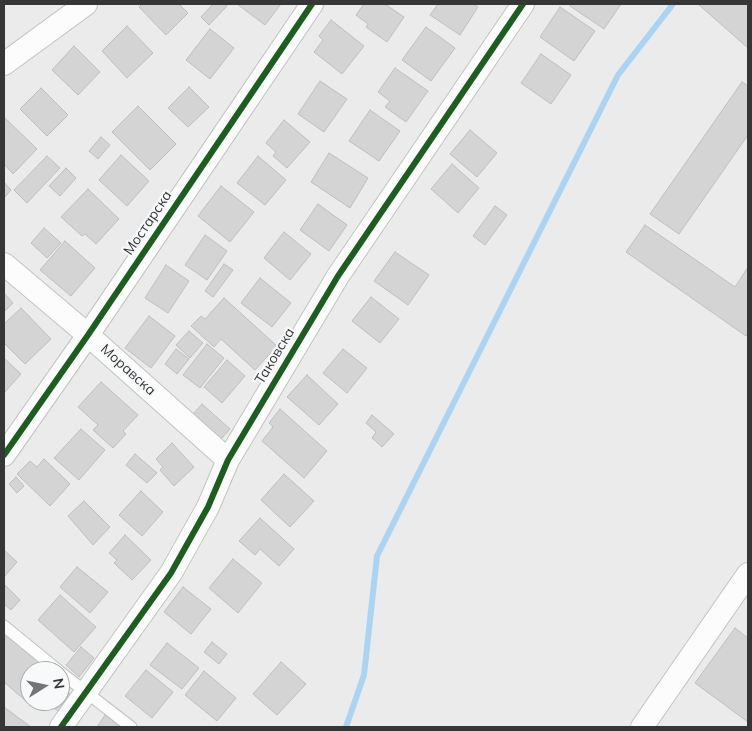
<!DOCTYPE html>
<html>
<head>
<meta charset="utf-8">
<style>
	body { margin:0 }
	#map { position:relative; width:752px; height:731px; overflow:hidden; background:#ebebec; font-family:Mulish,sans-serif }
	canvas { display:block }
	.frame { position:absolute; inset:0; border:5px solid #363637; pointer-events:none }
	.north { position:absolute; left:20px; top:661px; width:50px; height:50px; box-sizing:border-box; background:#f7f9fa; border:1px solid #aaabac; border-radius:50%; rotate:80deg; font-size:14px; font-weight:700; line-height:20px; text-align:center; color:#363637 }
	.north::after { content:''; display:block; margin:auto; width:18px; height:22px; background:#757576; clip-path:polygon(50% 0,100% 100%,50% 72%,0 100%) }
</style>
</head>
<body>
<div id="map">
<canvas width="752" height="731"></canvas>
<div class="frame"></div>
<div class="north">N</div>
</div>
<script>
const context = document.querySelector('canvas').getContext('2d');
context.lineJoin = 'round';
const shape = rows => new Path2D(rows.map(r => 'M' + r).join(''));
function strokePath(path, color, width, dash) { context.strokeStyle = color; context.lineWidth = width; context.lineCap = dash ? 'butt' : 'round'; context.setLineDash(dash || []); context.stroke(path); }
function paint(path, color) { context.fillStyle = color; context.fill(path, 'evenodd'); }
function label(font, color, halo, rows, align = 'center') {
  context.font = font + ' Mulish,sans-serif'; context.lineWidth = 4.5; context.setLineDash([]); context.textBaseline = 'middle'; context.strokeStyle = halo; context.fillStyle = color; for (const [text, x, y, turn = 0] of rows) {
    context.save(); context.translate(x, y); context.rotate((+turn || 0) * Math.PI / 180); context.textAlign = isNaN(turn) ? turn : align; if (halo) context.strokeText(text, 0, 0); context.fillText(text, 0, 0); context.restore();
  }
}
strokePath(shape([
	[346,727,364,675,377,556,618,75,673,4]
]), '#abd4f4', 6);
const building = shape([
	[142,4,179,4,188,13,166,35,139,7,142,4],
	[213,4,225,4,227,6,209,25,201,17,213,4],
	[237,4,281,4,265,25,237,4],
	[364,4,385,4,404,17,387,42,366,27,368,24,356,15,364,4],
	[438,4,473,4,478,7,460,35,430,15,438,4],
	[571,4,621,4,604,29,570,6,571,4],
	[698,4,748,4,748,48,698,4],
	[560,7,595,31,574,61,540,37,560,7],
	[331,20,364,46,342,74,314,52,323,40,319,36,331,20],
	[127,26,153,53,127,78,102,51,127,26],
	[426,27,455,48,431,81,402,60,426,27],
	[210,29,234,48,210,79,186,60,210,29],
	[74,46,100,72,78,95,52,70,74,46],
	[541,54,571,75,551,104,521,83,541,54],
	[395,68,428,91,406,122,385,107,390,101,378,92,395,68],
	[320,81,347,99,324,132,298,114,320,81],
	[742,82,748,86,748,135,679,234,650,214,742,82],
	[189,87,209,107,188,127,168,108,189,87],
	[41,88,68,115,47,136,20,109,41,88],
	[138,106,176,144,150,170,112,132,138,106],
	[370,110,400,131,379,161,349,141,370,110],
	[4,117,37,149,13,174,4,164,4,117],
	[284,120,310,142,287,168,273,156,276,152,266,143,284,120],
	[470,130,497,153,477,177,450,154,470,130],
	[101,137,110,145,98,159,89,151,101,137],
	[329,153,368,178,350,208,311,182,329,153],
	[121,155,149,181,127,206,99,180,121,155],
	[47,156,60,168,27,203,14,190,47,156],
	[258,156,286,180,265,205,237,183,258,156],
	[452,164,479,188,458,213,431,189,452,164],
	[66,168,76,178,60,196,49,186,66,168],
	[4,182,11,190,4,198,4,182],
	[221,186,254,212,230,242,198,216,221,186],
	[88,189,119,219,96,244,85,234,82,236,61,217,88,189],
	[318,204,347,225,329,251,300,230,318,204],
	[495,206,507,215,485,245,473,236,495,206],
	[645,225,735,287,748,267,748,333,746,336,626,252,645,225],
	[44,228,61,243,47,258,31,243,44,228],
	[284,232,311,254,290,280,264,258,284,232],
	[205,235,227,251,207,280,185,265,205,235],
	[65,241,95,268,71,296,40,270,65,241],
	[395,252,429,275,408,305,374,281,395,252],
	[224,264,233,270,213,297,205,291,224,264],
	[166,265,189,281,168,313,145,298,166,265],
	[260,278,291,303,272,327,241,303,260,278],
	[4,293,13,303,4,312,4,293],
	[371,297,399,319,380,343,352,321,371,297],
	[224,298,277,346,255,370,221,339,214,347,191,326,201,316,205,319,224,298],
	[21,308,51,339,25,364,4,343,4,324,21,308],
	[149,316,175,336,151,368,125,348,149,316],
	[189,331,203,343,190,358,176,345,189,331],
	[207,344,224,358,200,388,183,375,207,344],
	[176,349,189,359,177,374,165,364,176,349],
	[343,349,367,368,347,393,323,373,343,349],
	[4,358,21,374,4,393,4,358],
	[227,360,245,376,222,403,204,387,227,360],
	[307,375,338,404,319,425,287,397,307,375],
	[101,382,138,415,123,431,126,434,113,448,93,430,98,425,78,407,101,382],
	[202,404,230,429,221,439,193,414,202,404],
	[280,409,327,451,304,478,262,441,273,427,269,423,280,409],
	[372,415,394,434,382,447,372,438,376,432,366,423,372,415],
	[81,429,105,450,79,480,54,458,81,429],
	[172,443,194,467,174,486,160,470,163,467,156,459,172,443],
	[135,454,157,473,147,483,126,465,135,454],
	[44,459,70,484,50,506,17,474,30,461,37,467,44,459],
	[284,474,314,501,290,527,261,500,284,474],
	[16,477,24,486,17,493,9,484,16,477],
	[141,491,163,512,142,536,119,515,141,491],
	[84,501,110,527,93,545,68,516,84,501],
	[260,518,294,549,279,566,260,549,255,555,239,541,260,518],
	[125,535,151,560,132,580,114,563,117,560,109,553,125,535],
	[4,550,17,562,4,577,4,550],
	[233,559,262,583,238,613,209,588,233,559],
	[77,567,108,592,90,613,60,587,77,567],
	[4,584,20,600,11,610,4,604,4,584],
	[183,587,211,609,191,634,164,612,183,587],
	[60,595,96,627,74,652,38,620,60,595],
	[735,628,748,638,748,722,695,683,735,628],
	[8,634,53,671,30,671,30,699,27,702,4,682,4,639,8,634],
	[212,642,227,654,219,664,204,652,212,642],
	[167,643,199,668,182,689,150,665,167,643],
	[81,647,94,658,79,677,66,665,81,647],
	[281,662,306,684,277,715,253,694,281,662],
	[146,670,173,692,152,718,125,696,146,670],
	[204,671,236,698,217,721,185,695,204,671],
	[60,686,72,696,59,712,45,701,60,701,60,686],
	[4,707,31,727,4,727,4,707],
	[105,715,122,727,97,727,105,715]
]);
paint(building, '#d4d4d5');
strokePath(building, '#bebebf', 1);
const lane = shape([
	[4,626,59,671],
	[60,672,131,727]
]);
const street = shape([
	[4,64,86,4],
	[4,264,88,335,228,460],
	[4,455,88,335,312,4],
	[61,727,171,573,208,507,228,460,338,276,523,4],
	[642,727,748,574]
]);
strokePath(lane, '#c1c2c2', 13);
strokePath(street, '#c1c2c2', 24);
strokePath(lane, '#fcfcfc', 11);
strokePath(street, '#fcfcfc', 22);
strokePath(shape([
	[4,455,88,335,312,4],
	[61,727,171,573,208,507,228,460,338,276,523,4]
]), '#1b5e20', 6);
label('14px', '#363637', '#f7f9fa', [
	["Мостарска",148,223,-56],
	["Таковска",275,356,-59],
	["Моравска",128,370,42]
]);
</script>
</body>
</html>
